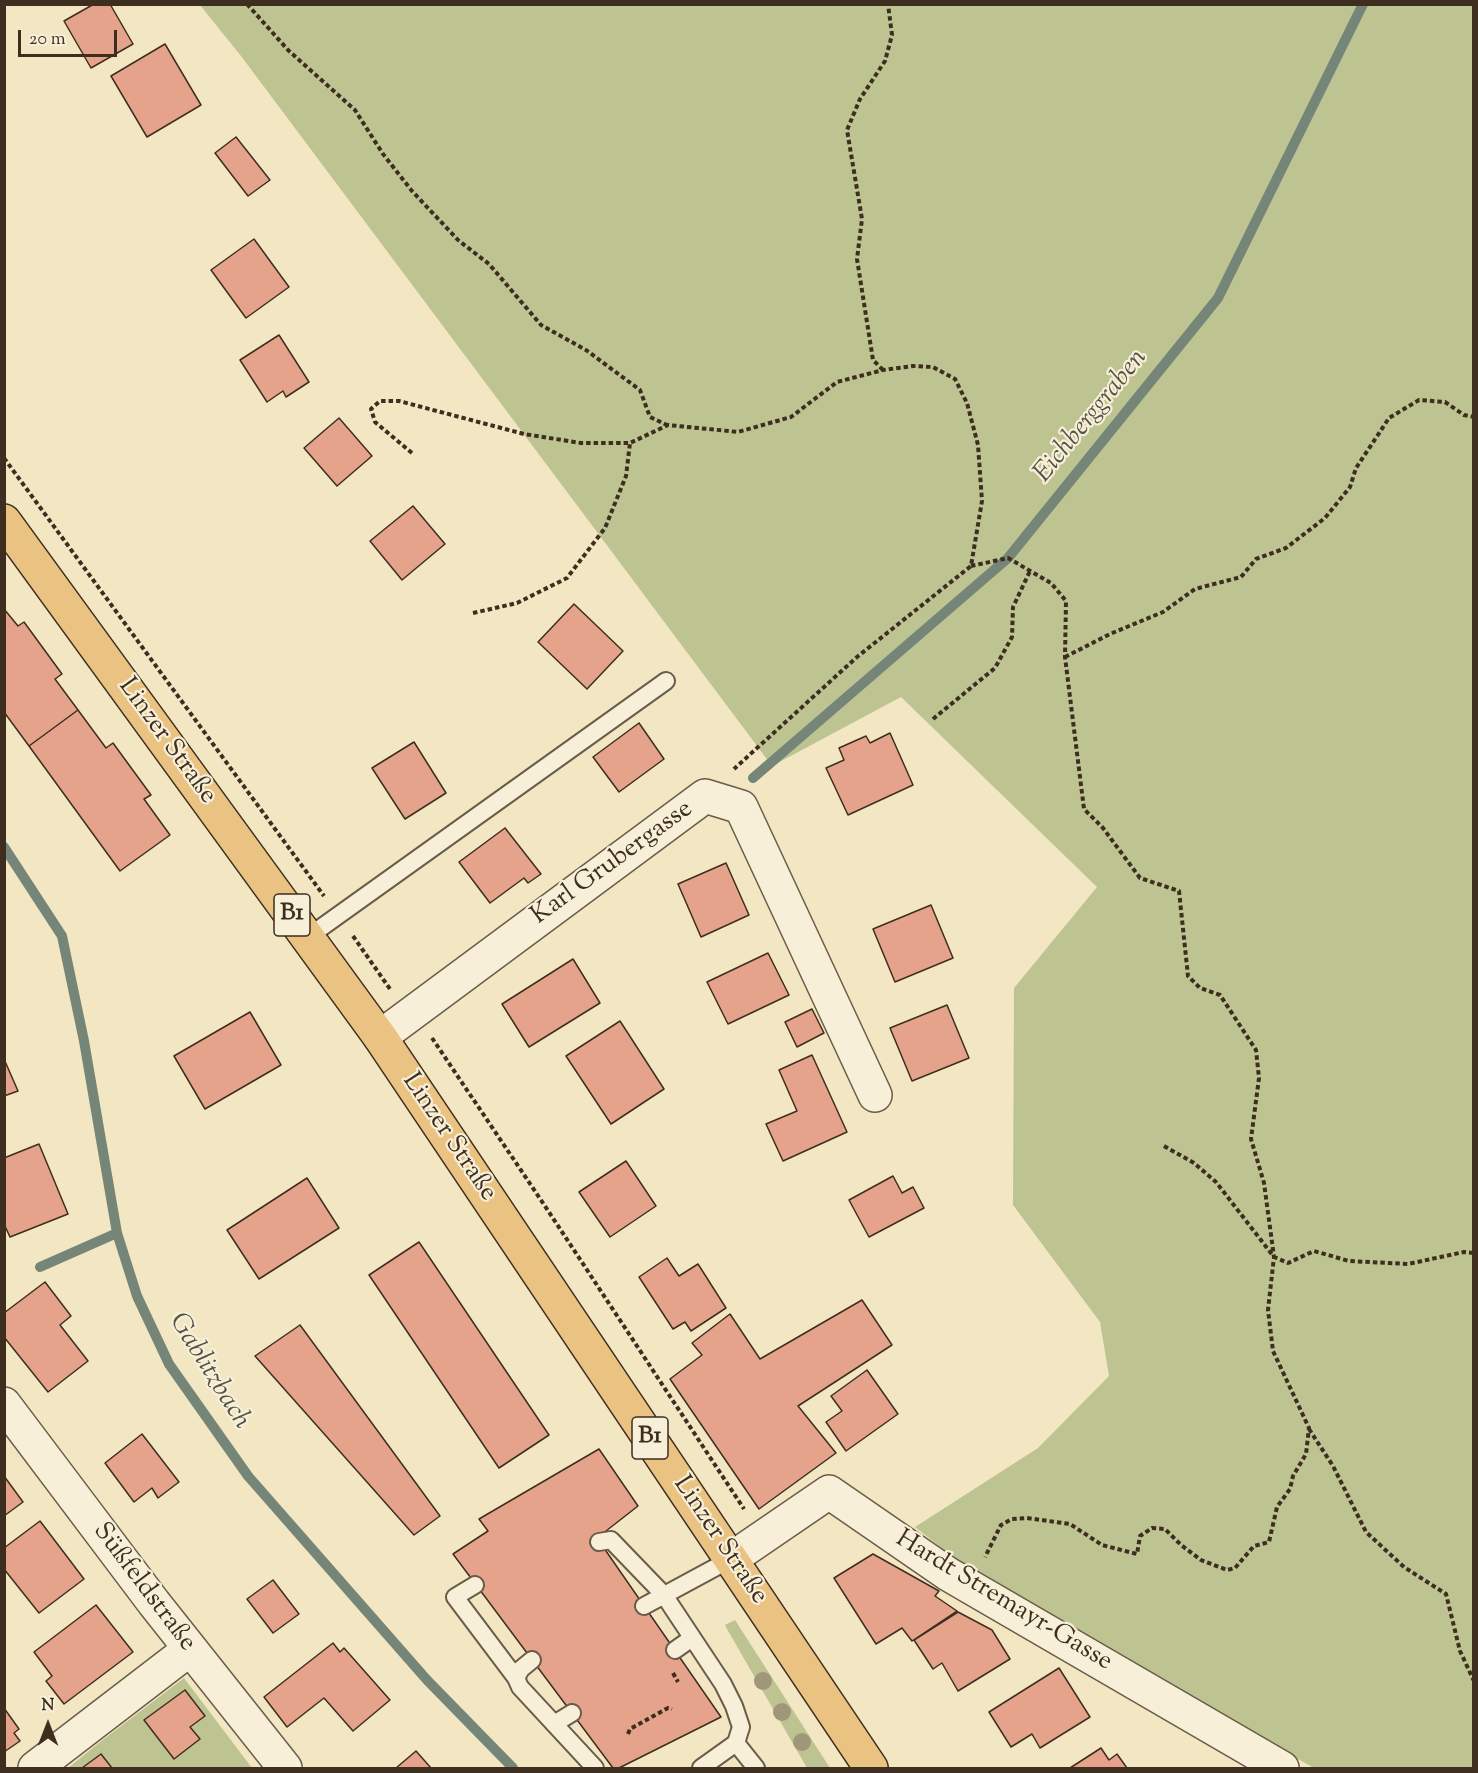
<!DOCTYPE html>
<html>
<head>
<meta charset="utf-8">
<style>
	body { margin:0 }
	#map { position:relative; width:1478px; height:1773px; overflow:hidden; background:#f3e6c3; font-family:"Sorts Mill Goudy",serif }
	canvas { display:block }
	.frame { position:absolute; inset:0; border:6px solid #3d2e1f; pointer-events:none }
	.north { position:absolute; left:18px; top:1695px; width:60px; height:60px; -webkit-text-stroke:4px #f7efd8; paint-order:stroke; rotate:0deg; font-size:16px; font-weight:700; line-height:24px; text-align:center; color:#3d2e1f }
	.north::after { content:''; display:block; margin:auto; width:21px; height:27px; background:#3d2e1f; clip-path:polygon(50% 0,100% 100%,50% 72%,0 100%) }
	.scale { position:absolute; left:18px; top:30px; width:99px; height:27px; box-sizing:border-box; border:3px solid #3d2e1f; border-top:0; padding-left:8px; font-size:18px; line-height:21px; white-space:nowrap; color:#3d2e1f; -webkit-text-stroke:4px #f7efd8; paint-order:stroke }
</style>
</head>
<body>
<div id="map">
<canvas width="1478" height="1773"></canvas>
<div class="frame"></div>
<div class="north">N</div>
<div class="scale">20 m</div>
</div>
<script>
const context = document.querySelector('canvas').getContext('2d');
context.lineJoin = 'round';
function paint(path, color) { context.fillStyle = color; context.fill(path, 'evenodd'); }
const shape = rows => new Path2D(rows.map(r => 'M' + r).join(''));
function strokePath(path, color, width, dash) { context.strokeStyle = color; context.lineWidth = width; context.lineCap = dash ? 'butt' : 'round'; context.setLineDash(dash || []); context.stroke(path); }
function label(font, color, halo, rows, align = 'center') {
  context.font = font + ' "Sorts Mill Goudy",serif'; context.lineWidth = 4.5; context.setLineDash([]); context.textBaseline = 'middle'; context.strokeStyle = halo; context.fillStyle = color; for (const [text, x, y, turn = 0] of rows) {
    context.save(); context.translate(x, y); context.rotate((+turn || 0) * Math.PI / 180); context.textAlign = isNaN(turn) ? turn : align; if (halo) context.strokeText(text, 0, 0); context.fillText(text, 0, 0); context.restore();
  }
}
paint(shape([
	[200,5,1473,5,1473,1768,1314,1768,1139,1670,966,1567,915,1527,1038,1448,1109,1376,1100,1322,1013,1205,1014,988,1097,887,901,697,772,766,241,56],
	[735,1620,830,1768,807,1768,727,1629,725,1625],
	[184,1678,252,1768,68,1768,100,1742]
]), '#bdc492');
strokePath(shape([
	[753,778,1008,558,1218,298,1363,4],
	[4,847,62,936,84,1041,117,1233,137,1296,169,1364,248,1476,427,1680,513,1768],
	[40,1267,117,1233]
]), '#758678', 10);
const building = shape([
	[94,4,110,4,133,44,91,68,64,21,94,4],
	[165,44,201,105,147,137,111,76,165,44],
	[236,137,270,180,248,196,215,153,236,137],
	[254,239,289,287,246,318,211,270,254,239],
	[279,335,309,382,286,397,283,391,267,402,240,360,279,335],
	[339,418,372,456,337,486,304,448,339,418],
	[413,506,445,544,402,580,370,541,413,506],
	[574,604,623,651,587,689,538,642,574,604],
	[4,609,18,626,24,622,62,674,55,679,78,710,29,746,4,712,4,609],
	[78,710,106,748,113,743,151,795,144,799,170,835,120,871,29,746,78,710],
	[639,723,664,759,619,792,593,757,639,723],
	[890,733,913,785,848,815,826,768,844,760,839,748,866,736,870,743,890,733],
	[414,742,446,793,405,819,372,768,414,742],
	[505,828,541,874,528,883,524,878,490,903,459,862,505,828],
	[726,863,749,915,701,937,678,884,726,863],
	[931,905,953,958,895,982,873,929,931,905],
	[768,953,789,995,728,1024,707,982,768,953],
	[573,959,600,1003,529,1047,502,1004,573,959],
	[947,1005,969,1058,912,1081,890,1028,947,1005],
	[812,1009,824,1033,797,1047,785,1022,812,1009],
	[250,1012,281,1065,205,1109,174,1056,250,1012],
	[620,1021,664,1089,611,1124,566,1056,620,1021],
	[812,1055,847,1132,783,1161,766,1124,797,1111,779,1070,812,1055],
	[4,1059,18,1091,4,1096,4,1059],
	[39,1144,68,1214,10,1237,4,1224,4,1158,39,1144],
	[626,1161,656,1206,610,1237,579,1192,626,1161],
	[893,1176,902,1193,913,1187,924,1208,869,1237,849,1200,893,1176],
	[307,1178,339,1228,259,1279,227,1230,307,1178],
	[419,1242,549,1435,499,1468,369,1275,419,1242],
	[667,1258,679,1276,698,1264,726,1308,691,1331,685,1322,673,1329,639,1277,667,1258],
	[45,1282,71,1316,60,1325,88,1361,48,1392,4,1337,4,1313,45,1282],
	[862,1300,892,1345,798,1406,836,1453,759,1509,670,1379,702,1355,692,1343,730,1314,760,1359,862,1300],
	[300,1325,440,1516,414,1535,255,1356,300,1325],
	[867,1370,898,1414,846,1451,826,1422,842,1411,831,1396,867,1370],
	[142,1434,179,1482,158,1498,152,1488,134,1502,105,1463,142,1434],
	[599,1449,638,1506,597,1538,721,1717,619,1768,613,1768,453,1554,488,1531,479,1519,599,1449],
	[4,1476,23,1502,4,1516,4,1476],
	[40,1521,84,1579,39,1613,4,1569,4,1548,40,1521],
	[873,1554,939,1591,935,1596,957,1611,912,1641,902,1628,876,1644,834,1578,873,1554],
	[273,1580,299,1614,273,1633,247,1599,273,1580],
	[96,1605,133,1652,64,1704,46,1681,52,1676,34,1652,96,1605],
	[958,1612,992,1630,1010,1659,958,1691,942,1663,933,1669,914,1640,958,1612],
	[333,1643,340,1652,344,1648,390,1700,353,1731,324,1698,287,1727,264,1697,333,1643],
	[1059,1668,1090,1717,1040,1748,1032,1734,1011,1747,989,1712,1059,1668],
	[185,1690,205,1716,190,1727,200,1739,174,1759,144,1720,185,1690],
	[4,1708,19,1729,14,1733,20,1741,4,1752,4,1708],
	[1101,1748,1109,1760,1117,1754,1127,1768,1070,1768,1101,1748],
	[416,1751,431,1768,396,1768,416,1751],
	[101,1754,112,1768,82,1768,101,1754]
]);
paint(building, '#e6a38c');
strokePath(building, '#3d2e1f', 1.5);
const lane = shape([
	[308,937,666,681],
	[599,1542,611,1540,664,1595,723,1684,734,1706,741,1727,736,1743,701,1768],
	[475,1585,455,1597,516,1678],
	[644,1606,731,1559],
	[675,1650,692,1638],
	[532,1660,521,1669,516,1678,520,1687,595,1768],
	[554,1724,572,1713],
	[736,1743,756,1768]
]);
const street = shape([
	[380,1037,705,796,741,807,875,1095],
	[4,1404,154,1603,285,1768],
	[731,1559,829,1492,948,1574,1282,1768],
	[35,1768,190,1649]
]);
const primary = shape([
	[4,521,380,1037,871,1768]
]);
strokePath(lane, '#6a5c48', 20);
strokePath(street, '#6a5c48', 36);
strokePath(primary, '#3d2e1f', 36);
strokePath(shape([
	[247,4,288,50,355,110,383,154,412,191,458,240,489,264,541,325,586,350,640,390,650,417,667,425],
	[883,370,873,360,857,259,862,219,847,130,860,99,885,61,892,35,888,4],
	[412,453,375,422,371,409,380,401,399,401,524,434,581,443,630,443,668,425,738,432,791,417,837,382,883,370,913,366,933,367,955,379,967,403,978,445,982,501,971,566,857,657,734,769],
	[4,458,324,896],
	[971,566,1008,558,1051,583,1066,601,1065,657,1084,809,1103,828,1140,878,1179,891,1188,976,1200,988,1220,995,1256,1050,1259,1078,1251,1139,1264,1183,1274,1257,1268,1310,1273,1351,1309,1428,1306,1454,1293,1476,1290,1489,1277,1507,1269,1542,1254,1546,1235,1568,1227,1570,1201,1560,1181,1545,1165,1529,1152,1528,1140,1536,1137,1554,1102,1545,1070,1524,1027,1518,1012,1519,1001,1525,985,1557],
	[473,613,517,603,567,578,605,528,626,476,630,443],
	[1065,657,1110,634,1163,612,1195,589,1241,577,1256,559,1286,548,1325,518,1350,487,1356,468,1389,418,1419,400,1445,402,1464,415,1474,417],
	[933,719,995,668,1012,637,1013,607,1030,571],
	[353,936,390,989],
	[432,1038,545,1206,744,1509],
	[1164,1146,1194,1163,1216,1182,1274,1257,1288,1263,1314,1251,1349,1261,1408,1264,1464,1252,1474,1253],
	[1309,1429,1333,1466,1366,1532,1404,1567,1446,1594,1460,1651,1474,1681],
	[673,1673,678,1682],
	[628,1734,630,1729,668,1708,672,1709]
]), '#3d2e1f', 4, [4.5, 3]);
strokePath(lane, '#f7efd8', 16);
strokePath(street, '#f7efd8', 33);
strokePath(primary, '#eac382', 33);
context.fillStyle = '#a09679';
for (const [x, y] of [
	[763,1681],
	[782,1712],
	[802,1742]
]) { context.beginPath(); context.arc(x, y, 9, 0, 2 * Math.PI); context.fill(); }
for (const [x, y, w] of [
	[292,915,36],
	[650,1438,36]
]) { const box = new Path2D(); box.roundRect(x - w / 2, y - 21, w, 42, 4.5); context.fillStyle = '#f7efd8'; context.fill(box); strokePath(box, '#3d2e1f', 1.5); }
label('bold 24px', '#3d2e1f', null, [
	["B1",292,915],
	["B1",650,1438]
]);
label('26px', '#3d2e1f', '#f7efd8', [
	["Linzer Straße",166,742,54],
	["Karl Grubergasse",613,864,-36],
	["Linzer Straße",448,1138,56],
	["Linzer Straße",719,1541,56],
	["Süßfeldstraße",143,1588,53],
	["Hardt Stremayr-Gasse",1003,1602,31]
]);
label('italic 27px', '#545244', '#f7efd8', [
	["Eichberggraben",1092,417,-51],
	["Gablitzbach",208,1372,58]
]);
</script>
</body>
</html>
